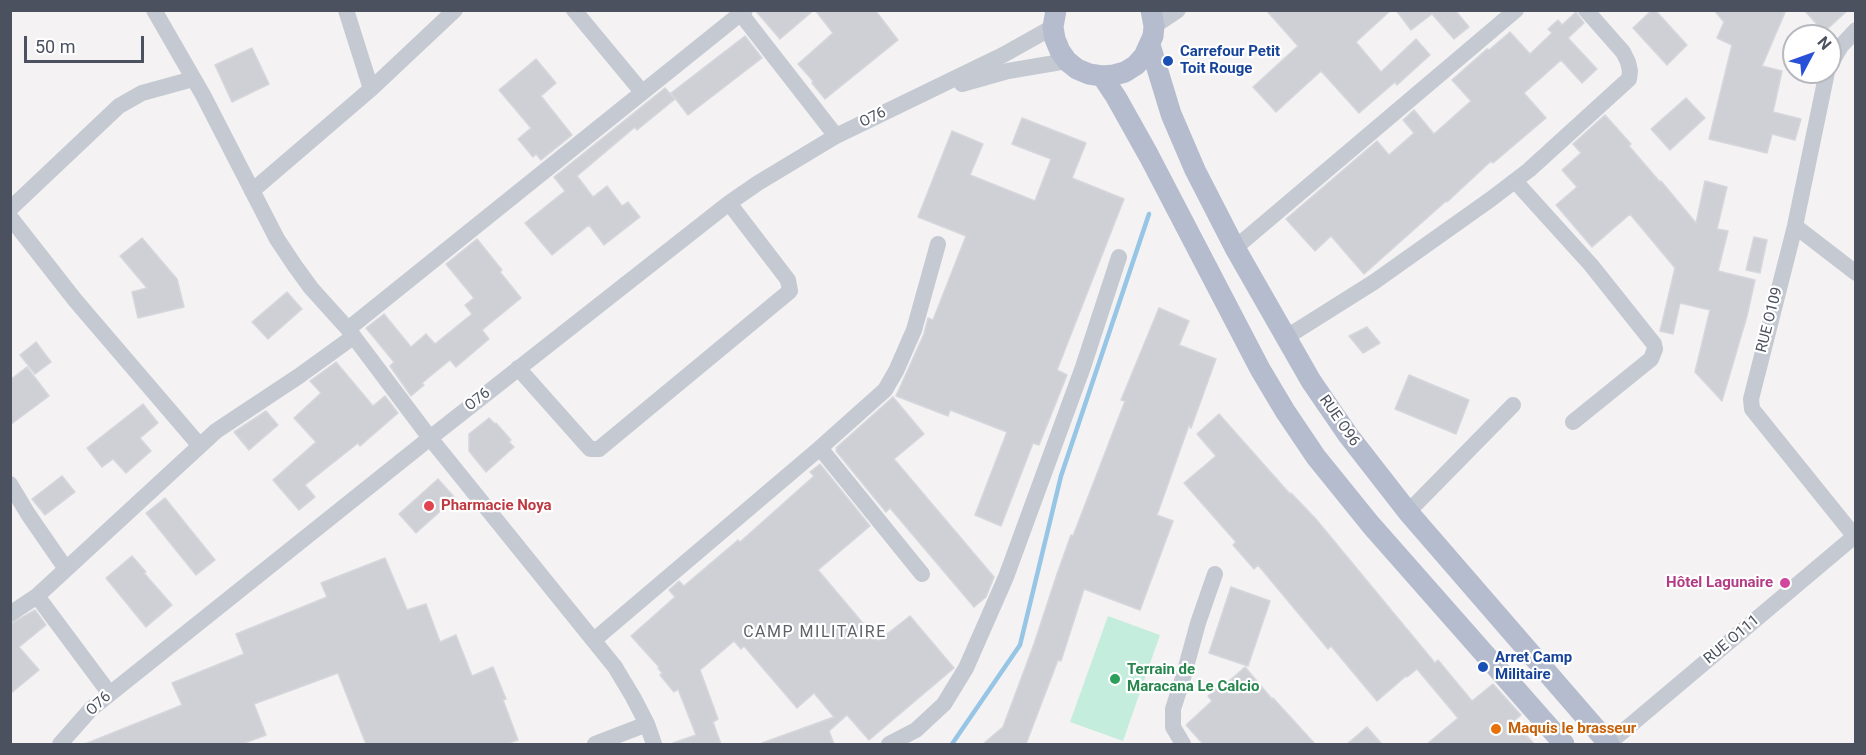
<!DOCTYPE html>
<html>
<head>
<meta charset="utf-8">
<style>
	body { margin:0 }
	#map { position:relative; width:1866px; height:755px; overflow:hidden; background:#f4f2f2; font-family:Roboto,sans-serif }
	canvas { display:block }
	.frame { position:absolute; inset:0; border:12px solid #4b515e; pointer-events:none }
	.north { position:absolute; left:1782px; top:24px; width:60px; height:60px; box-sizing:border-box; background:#fff; border:2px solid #b7b9bf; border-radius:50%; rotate:49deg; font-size:16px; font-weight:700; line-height:24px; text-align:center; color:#4b515e }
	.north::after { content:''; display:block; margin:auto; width:21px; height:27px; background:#2851d8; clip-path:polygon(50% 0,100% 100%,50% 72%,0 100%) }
	.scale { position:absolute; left:24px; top:36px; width:120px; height:27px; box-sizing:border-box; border:3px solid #4b515e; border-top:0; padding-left:8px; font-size:18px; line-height:21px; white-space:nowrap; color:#4b515e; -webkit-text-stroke:4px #fff; paint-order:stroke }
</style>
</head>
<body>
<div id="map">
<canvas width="1866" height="755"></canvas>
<div class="frame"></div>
<div class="north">N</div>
<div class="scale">50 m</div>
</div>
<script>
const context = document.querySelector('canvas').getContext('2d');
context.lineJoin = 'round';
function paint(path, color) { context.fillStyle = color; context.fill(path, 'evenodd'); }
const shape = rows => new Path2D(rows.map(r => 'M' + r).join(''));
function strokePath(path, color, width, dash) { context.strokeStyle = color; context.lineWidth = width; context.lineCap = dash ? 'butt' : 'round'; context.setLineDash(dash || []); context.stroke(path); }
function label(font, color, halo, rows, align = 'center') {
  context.font = font + ' Roboto,sans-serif'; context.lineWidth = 4.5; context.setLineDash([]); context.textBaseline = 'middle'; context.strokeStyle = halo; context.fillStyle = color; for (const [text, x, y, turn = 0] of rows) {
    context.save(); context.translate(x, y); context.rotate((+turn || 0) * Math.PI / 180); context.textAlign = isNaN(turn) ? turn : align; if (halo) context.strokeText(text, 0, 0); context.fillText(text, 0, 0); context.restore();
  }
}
paint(shape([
	[1108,616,1160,635,1123,741,1070,722]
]), '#c5eddd');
strokePath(shape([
	[952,744,1020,645,1061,476,1149,214]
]), '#96c5e6', 4.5);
const building = shape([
	[755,10,814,10,780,39,755,10],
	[815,10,875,10,898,40,825,99,812,83,813,81,798,64,833,33,815,10],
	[1266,10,1391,10,1356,42,1381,72,1416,39,1430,55,1397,85,1395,82,1359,113,1321,71,1276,112,1253,87,1298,46,1266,10],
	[1396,10,1455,10,1469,27,1454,39,1432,14,1411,30,1396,10],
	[1652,10,1655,10,1687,45,1667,65,1633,28,1652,10],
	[1714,10,1786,10,1762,66,1782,71,1773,112,1801,119,1795,140,1772,134,1767,153,1709,139,1732,45,1717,38,1724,22,1714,10],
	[1804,10,1848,10,1824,32,1804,10],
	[1576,12,1584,23,1568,38,1597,69,1582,83,1561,60,1524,93,1546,118,1493,163,1491,161,1447,202,1446,201,1364,274,1331,236,1315,251,1286,219,1377,141,1389,155,1414,133,1403,120,1414,110,1434,134,1471,101,1452,80,1487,49,1489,50,1510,32,1530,54,1552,33,1548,29,1558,20,1562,25,1576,12],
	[745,36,762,58,688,115,671,93,745,36],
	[252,48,269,84,232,102,215,65,252,48],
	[536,59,556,83,541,96,572,135,541,160,536,154,533,157,518,139,531,128,499,90,536,59],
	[665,88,675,99,637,130,635,127,577,176,593,197,607,186,622,206,628,202,640,217,604,245,589,225,552,255,525,223,565,191,554,177,665,88],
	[1686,98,1705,118,1670,150,1651,129,1686,98],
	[1605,115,1631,144,1629,146,1660,182,1661,181,1696,223,1705,181,1727,187,1717,229,1728,231,1718,271,1755,280,1747,316,1722,401,1695,372,1710,310,1680,303,1673,334,1660,331,1675,268,1630,214,1592,247,1556,205,1577,187,1562,170,1581,153,1573,144,1605,115],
	[1022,118,1086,143,1072,178,1124,199,1057,370,1067,375,1039,445,1033,443,1001,526,975,515,1007,432,950,410,948,416,896,396,924,334,928,318,933,320,966,236,918,217,952,131,983,144,970,175,1035,201,1051,159,1012,144,1022,118],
	[1754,237,1767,240,1760,273,1746,270,1754,237],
	[142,238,177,279,184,307,138,318,132,292,147,288,120,256,142,238],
	[477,239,502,270,500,272,521,298,482,330,489,339,456,367,450,360,422,383,424,385,411,396,390,366,394,362,366,328,384,314,411,347,426,334,435,344,472,314,465,305,474,298,446,264,477,239],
	[287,292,302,309,268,339,252,322,287,292],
	[1159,308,1189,321,1179,345,1216,359,1191,428,1189,425,1157,515,1173,521,1140,610,1084,589,1061,661,1058,660,1026,744,983,744,1003,727,1034,644,1057,574,1071,535,1073,536,1125,401,1121,400,1159,308],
	[1367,327,1380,343,1363,353,1349,336,1367,327],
	[36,342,51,362,35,374,20,355,36,342],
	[336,362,373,406,385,396,398,413,360,446,358,443,305,485,315,497,299,510,273,480,316,442,294,418,321,393,310,381,336,362],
	[27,367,49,396,10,425,10,380,27,367],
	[1409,375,1469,400,1456,434,1395,409,1409,375],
	[893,397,924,434,894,459,994,577,986,597,974,607,890,508,886,512,836,451,837,449,836,448,893,397],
	[143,404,158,423,140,438,151,451,126,473,113,459,102,467,87,448,143,404],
	[266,411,278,425,249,450,234,432,266,411],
	[1219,414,1290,494,1291,493,1315,518,1435,663,1438,660,1472,701,1493,684,1521,715,1514,721,1534,744,1427,744,1458,718,1417,669,1407,677,1406,676,1377,701,1331,646,1328,649,1258,565,1254,569,1233,545,1236,542,1184,483,1216,456,1197,434,1219,414],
	[489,418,495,424,496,423,511,440,509,442,514,447,486,472,469,451,469,434,489,418],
	[820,464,870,526,818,570,878,641,910,616,954,668,869,740,847,715,829,731,834,744,762,744,762,743,834,717,814,693,797,708,744,646,741,649,734,641,700,670,718,719,713,722,721,744,673,744,673,743,696,735,678,689,674,692,660,675,662,673,658,668,659,667,631,636,675,597,669,590,679,581,684,586,738,540,740,542,814,476,810,472,820,464],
	[62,476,75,492,45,515,32,499,62,476],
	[438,479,455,498,416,533,399,514,438,479],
	[165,498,215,560,196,575,146,513,165,498],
	[132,556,146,572,144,573,172,605,146,627,106,578,132,556],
	[385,558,407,610,426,604,440,642,456,635,472,676,493,667,506,699,503,700,518,740,506,744,366,744,338,673,254,704,266,735,242,744,85,744,182,705,172,683,244,654,236,634,327,597,321,583,385,558],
	[1231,587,1270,601,1248,666,1209,653,1231,587],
	[35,610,46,625,19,647,39,670,10,694,10,624,35,610],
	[1245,667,1272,699,1273,698,1315,744,1203,744,1186,725,1212,701,1208,696,1217,688,1219,690,1245,667],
	[1367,727,1382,744,1347,744,1367,727]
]);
paint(building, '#cfd0d6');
strokePath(building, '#d6d7dd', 1.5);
strokePath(shape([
	[154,10,203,95,277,239,295,266,311,288,348,329,430,438,615,667,633,697,647,724,654,744],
	[346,10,371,89],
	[574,10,642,92],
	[741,14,836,136],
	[1154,26,1178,10],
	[1830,65,1841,46,1856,30],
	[1827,72,1795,226,1751,399,1752,409,1856,538],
	[962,84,1008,71,1067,61],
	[1515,181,1591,265,1654,344,1655,349,1651,359,1573,422],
	[252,191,371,89,455,10],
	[10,209,119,106,142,93,193,79],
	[10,217,75,300,200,446],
	[1795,226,1856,273],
	[1235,248,1516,10],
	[348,329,745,10],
	[1285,338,1374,282,1491,199,1529,170,1629,79,1630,71,1628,62,1623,52,1586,10],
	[518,368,590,449,599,449,790,291,788,280,729,203],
	[820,448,922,574],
	[10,484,28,514,66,569],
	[1408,512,1513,405],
	[37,596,110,694],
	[10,614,37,596,216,431,299,376,353,337],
	[594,640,820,448,885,390,896,371,914,330,938,244],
	[60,744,91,709,430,438,729,203,758,183,836,136,1003,55,1053,27],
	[595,744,647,724],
	[889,744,916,730,944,704,966,668,1006,577,1083,367,1119,257],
	[1183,744,1173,727,1173,709,1183,678,1198,623,1215,574],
	[1608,744,1856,535]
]), '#c4c9d2', 16);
strokePath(shape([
	[1056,10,1053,27,1055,39,1060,51,1067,61,1077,69,1089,74,1102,76,1114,75,1125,72,1136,65,1144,56,1153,36,1154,26,1151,10],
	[1150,45,1171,114,1195,170,1235,248,1311,381,1348,435,1408,512,1609,744],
	[1102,76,1116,97,1149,156,1260,369,1285,411,1316,457,1371,525,1564,744]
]), '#b4bcce', 21);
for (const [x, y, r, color] of [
	[1168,61,6,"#1a4fb4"],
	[429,506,6,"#e0444e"],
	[1785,583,6,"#d1479c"],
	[1483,667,6,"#1a4fb4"],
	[1115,679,6,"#2e9e5b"],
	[1496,729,6,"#e8710a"]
]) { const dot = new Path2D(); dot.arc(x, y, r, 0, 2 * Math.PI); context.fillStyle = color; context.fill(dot); strokePath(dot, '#fff', 2); }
label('bold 15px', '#164399', '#fff', [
	["Carrefour Petit",1180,52],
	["Toit Rouge",1180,69],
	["Arret Camp",1495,658],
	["Militaire",1495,675]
], 'left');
label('15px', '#4b515e', '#fff', [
	["O76",873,118,-26],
	["RUE O109",1770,320,-76],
	["O76",478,400,-38],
	["RUE O96",1339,421,55],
	["RUE O111",1732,640,-40],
	["O76",99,704,-42]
]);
label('bold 15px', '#be3a42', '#fff', [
	["Pharmacie Noya",441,506]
], 'left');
label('bold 15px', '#b23c85', '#fff', [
	["Hôtel Lagunaire",1773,583]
], 'right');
label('bold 15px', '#27864d', '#fff', [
	["Terrain de",1127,670],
	["Maracana Le Calcio",1127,687]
], 'left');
label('bold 15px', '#c56008', '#fff', [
	["Maquis le brasseur",1508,729]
], 'left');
context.letterSpacing = '1.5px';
label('16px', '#5f6166', '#fff', [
	["CAMP MILITAIRE",815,633]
]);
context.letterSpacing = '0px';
</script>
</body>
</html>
